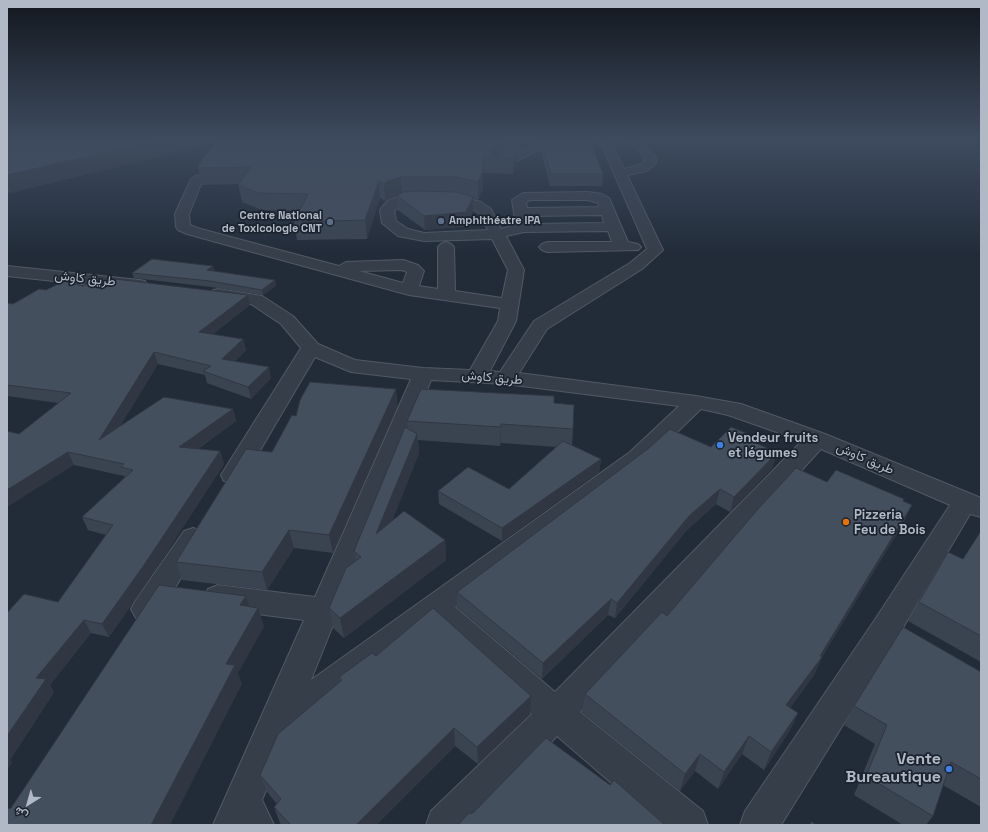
<!DOCTYPE html>
<html>
<head>
<meta charset="utf-8">
<style>
	body { margin:0 }
	#map { position:relative; width:988px; height:832px; overflow:hidden; background:#222c39; font-family:"Space Grotesk",Vazirmatn,sans-serif }
	canvas { display:block }
	.frame { position:absolute; inset:0; border:8px solid #b1b9c6; pointer-events:none }
	.north { position:absolute; left:8px; top:784px; width:40px; height:40px; -webkit-text-stroke:3px #1b232e; paint-order:stroke; rotate:217deg; font-size:11px; font-weight:700; line-height:16px; text-align:center; color:#b1b9c6 }
	.north::after { content:''; display:block; margin:auto; width:14px; height:18px; background:#b1b9c6; clip-path:polygon(50% 0,100% 100%,50% 72%,0 100%) }
</style>
</head>
<body>
<div id="map">
<canvas width="988" height="832"></canvas>
<div class="frame"></div>
<div class="north">ش</div>
</div>
<script>
const context = document.querySelector('canvas').getContext('2d');
context.lineJoin = 'round';
const shape = rows => new Path2D(rows.map(r => 'M' + r).join(''));
function strokePath(path, color, width, dash) { context.strokeStyle = color; context.lineWidth = width; context.lineCap = dash ? 'butt' : 'round'; context.setLineDash(dash || []); context.stroke(path); }
function paint(path, color) { context.fillStyle = color; context.fill(path, 'evenodd'); }
function label(font, color, halo, rows, align = 'center') {
  context.font = font + ' "Space Grotesk",Vazirmatn,sans-serif'; context.lineWidth = 3.5; context.setLineDash([]); context.textBaseline = 'middle'; context.strokeStyle = halo; context.fillStyle = color; for (const [text, x, y, turn = 0] of rows) {
    context.save(); context.translate(x, y); context.rotate((+turn || 0) * Math.PI / 180); context.textAlign = isNaN(turn) ? turn : align; if (halo) context.strokeText(text, 0, 0); context.fillText(text, 0, 0); context.restore();
  }
}
const minor = shape([
	[599,139,609,139,624,169,639,165,644,162,644,158,634,144,625,141,624,139,642,140,656,158,656,163,647,171,627,175,663,250,642,269,547,329,519,373,696,396,741,404,825,434,981,498,981,517,970,514,898,636,781,825,740,825,745,811,876,618,950,505,821,449,580,712,703,811,708,825,660,825,557,736,472,825,426,825,431,811,532,714,433,623,288,736,262,800,274,825,213,825,304,620,218,609,208,605,203,597,208,589,218,585,315,597,411,379,351,372,315,357,242,481,233,483,224,481,221,475,301,348,281,324,251,304,213,298,210,294,213,290,219,289,262,296,293,316,318,344,355,360,423,368,470,370,498,321,500,308,409,295,187,234,178,230,176,227,175,214,191,179,197,175,203,179,189,214,190,225,197,228,339,266,346,262,403,260,418,265,424,271,419,286,438,289,438,247,441,244,446,242,451,244,454,247,455,291,502,298,508,270,492,239,424,241,398,236,382,223,380,210,382,207,389,200,402,196,457,196,481,202,491,209,501,229,516,225,512,200,523,193,588,192,602,194,609,198,628,242,638,244,641,247,638,250,547,252,542,250,539,247,542,244,547,242,612,242,608,231,524,232,506,236,524,270,516,321,490,371,500,372,534,321,630,263,647,249,599,139],
	[530,200,588,200,598,203,599,207,527,208,526,202,530,200],
	[416,203,457,204,471,208,480,214,488,230,424,233,408,229,396,221,394,211,404,204,416,203],
	[602,215,604,223,530,224,529,216,602,215],
	[402,270,407,272,403,283,359,271,402,270],
	[431,380,506,384,679,406,630,452,311,680,431,380],
	[701,409,728,415,802,441,555,692,455,607,646,462,701,409],
	[539,142,545,145,543,147,500,170,496,171,490,167,492,164,539,142],
	[7,266,139,280,145,281,147,285,145,289,139,290,7,276,7,266],
	[193,528,202,531,206,538,156,618,146,621,136,618,131,609,136,600,184,531,193,528]
]);
strokePath(minor, '#515964', 2);
paint(minor, '#363e4a');
paint(shape([
	[7,139,521,145,520,149,516,151,516,164,513,174,483,173,483,189,478,200,473,198,473,211,467,226,425,230,398,210,397,196,389,199,385,201,380,198,367,239,297,240,294,222,299,211,262,210,242,202,238,184,202,185,198,168,218,142,10,193,7,191],
	[541,140,603,174,602,186,550,186,541,151],
	[214,271,275,280,276,286,263,295,211,287,134,278,132,273],
	[83,286,104,286,250,305,213,334,243,339,246,350,235,361,271,378,251,399,207,383,205,375,158,364,120,426,233,409,236,421,198,449,220,451,224,464,148,581,109,637,91,633,50,685,54,692,10,760,12,763,7,769,7,613,58,602,106,535,88,530,82,517,125,477,124,476,74,465,19,434,58,403,7,396,7,303,13,304,46,290],
	[554,403,573,429,572,446,601,459,599,472,502,541,439,504,438,491,509,489,557,447,501,443,500,446,418,440,419,453,392,521,445,540,446,560,344,638,333,628,329,608,356,561,354,551,408,429,407,421],
	[398,405,333,553,294,548,267,590,182,580,176,562,272,452,296,416],
	[755,442,777,453,772,468,730,512,716,504,686,531,615,618,608,615,542,679,457,607,457,592,711,447],
	[827,482,903,501,904,522,822,657,814,675,790,708,798,713,790,730,764,770,742,754,718,789,695,771,680,791,582,712,585,694,667,616],
	[981,531,981,662,908,621,919,602,963,559],
	[376,656,531,696,530,714,478,764,455,746,376,825,281,825,280,823,274,807,277,804,267,792,260,775,340,682,339,677],
	[981,672,981,807,943,785,933,816,926,825,903,825,854,795,875,744,844,725,854,706]
]), '#3a4451');
paint(shape([
	[163,139,230,139,10,193,7,185,7,175],
	[508,139,521,139,521,145,520,149,516,151,516,164,513,174,513,158,489,157,489,150,491,147],
	[483,156,483,189,478,200,478,182],
	[401,177,402,194,389,199,385,201,384,184,387,181],
	[379,181,380,198,367,239,365,220],
	[473,197,473,211,467,226,425,230,424,216],
	[213,266,215,271,207,270],
	[275,280,276,286,263,295,262,290],
	[248,295,250,305,202,343,199,332],
	[243,339,246,350,225,371,222,359],
	[154,352,158,364,104,452,99,440],
	[269,367,271,378,251,399,248,387],
	[396,389,398,405,333,553,329,535],
	[233,409,236,421,183,459,179,447],
	[501,424,501,443,500,446,501,427],
	[417,434,419,453,379,554,376,534],
	[220,451,224,464,148,581,109,637,102,624],
	[68,452,74,465,7,507,7,490],
	[777,453,772,468,730,512,734,497],
	[601,459,599,472,502,541,502,528],
	[720,489,716,504,686,531,615,618,617,603,689,516],
	[912,505,904,522,821,659,822,657,814,675,779,723,786,705,820,656],
	[289,530,294,548,267,590,262,572],
	[445,540,446,560,344,638,340,618],
	[246,596,252,615,240,605],
	[611,599,608,615,542,679,543,663],
	[258,608,264,627,238,673,242,684,170,825,151,825,226,664],
	[84,620,91,633,50,685,54,692,10,760,12,763,7,769,7,736,36,678],
	[531,696,530,714,478,764,477,747],
	[798,713,790,730,764,770,771,752],
	[454,728,455,746,376,825,358,825,357,824],
	[749,736,742,754,718,789,724,772],
	[700,754,695,771,680,791,685,774]
]), '#303742');
const building = shape([
	[7,139,163,139,7,175,7,139],
	[220,139,508,139,491,147,489,150,492,155,500,155,516,148,513,158,483,156,483,172,478,182,456,177,401,177,387,181,384,184,379,181,365,220,294,222,308,194,258,193,238,185,251,167,198,168,200,162,220,139],
	[543,139,589,139,603,174,551,174,541,140,543,139],
	[415,191,456,192,473,197,466,212,424,216,397,196,403,192,415,191],
	[152,259,213,266,207,270,275,280,262,290,210,281,132,273,152,259],
	[115,279,248,295,199,332,243,339,222,359,269,367,248,387,203,371,211,366,154,352,99,440,164,397,233,409,179,447,220,451,142,568,102,624,84,620,36,678,46,679,7,736,7,613,24,594,58,602,113,525,82,517,133,470,121,467,124,464,68,452,7,490,7,431,19,434,71,393,7,385,7,303,13,304,39,289,46,290,64,281,83,286,87,284,104,286,115,279],
	[310,382,396,389,329,535,289,530,262,572,176,562,246,449,272,452,292,415,296,416,300,400,310,382],
	[421,389,554,396,554,403,574,405,573,429,501,424,501,427,407,421,421,389],
	[405,427,417,434,376,534,404,511,445,540,340,618,329,608,346,568,361,557,354,551,405,427],
	[731,427,756,437,752,441,777,453,734,497,720,489,689,516,617,603,611,599,543,663,457,592,649,448,670,429,711,447,731,427],
	[563,441,601,459,502,528,438,491,468,467,509,489,563,441],
	[796,468,827,482,836,470,904,499,903,501,912,505,820,656,822,657,786,705,798,713,771,752,749,736,724,772,700,754,685,774,585,694,662,612,667,616,758,509,796,468],
	[981,531,981,636,919,602,948,552,963,559,981,531],
	[159,585,246,596,240,605,258,608,226,664,235,665,151,825,7,825,7,809,11,808,159,585],
	[433,608,531,696,477,747,454,728,357,824,359,825,291,825,274,807,281,799,260,775,278,734,342,680,339,677,372,653,376,656,433,608],
	[903,627,981,672,981,779,951,762,933,816,866,776,887,725,854,706,903,627],
	[546,738,610,785,614,780,665,825,458,825,468,814,473,813,546,738],
	[811,822,817,825,810,825,811,822]
]);
paint(building, '#444f5e');
strokePath(building, '#303742', 1);
const sky = context.createLinearGradient(0, 0, 0, 255);
sky.addColorStop(0, '#13181f');
sky.addColorStop(0.55, '#3e4b5f');
sky.addColorStop(1, '#3e4b5f00');
context.fillStyle = sky;
context.fillRect(0, 0, 988, 255);
for (const [x, y, r, color] of [
	[441,221,4,"#5c6f8a"],
	[330,222,4,"#5c6f8a"],
	[720,445,4,"#3f7fe0"],
	[846,522,4,"#e8710a"],
	[949,769,4,"#3f7fe0"]
]) { const dot = new Path2D(); dot.arc(x, y, r, 0, 2 * Math.PI); context.fillStyle = color; context.fill(dot); strokePath(dot, '#1b232e', 1.5); }
label('bold 11px', '#b1b9c6', '#1b232e', [
	["Centre National",322,216],
	["de Toxicologie CNT",322,229],
	["Amphithéatre IPA",449,221,"left"]
], 'right');
label('13px', '#b1b9c6', '#1b232e', [
	["طريق كاوش",85,279,6],
	["طريق كاوش",492,378,5],
	["طريق كاوش",865,459,23]
]);
label('bold 13px', '#b1b9c6', '#1b232e', [
	["Vendeur fruits",728,438],
	["et légumes",728,453],
	["Pizzeria",854,515],
	["Feu de Bois",854,530]
], 'left');
label('bold 16px', '#b1b9c6', '#1b232e', [
	["Vente",941,760],
	["Bureautique",941,778]
], 'right');
</script>
</body>
</html>
